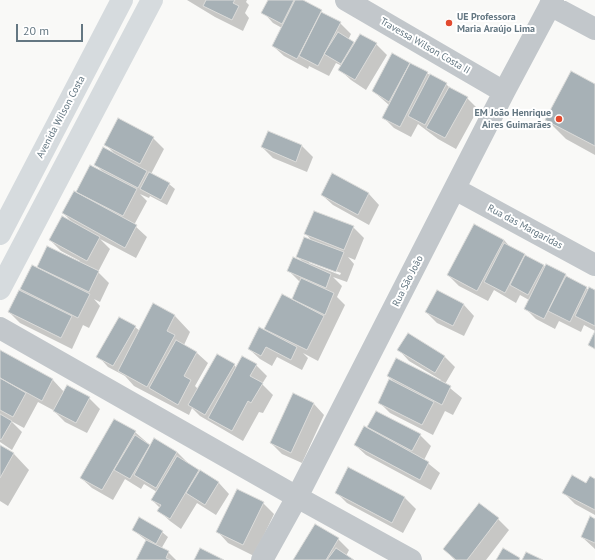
<!DOCTYPE html>
<html>
<head>
<meta charset="utf-8">
<style>
	body { margin:0 }
	#map { position:relative; width:595px; height:560px; overflow:hidden; background:#f9f9f7; font-family:"PT Sans",sans-serif }
	canvas { display:block }
	.scale { position:absolute; left:16px; top:24px; width:67px; height:18px; box-sizing:border-box; border:2px solid #647782; border-top:0; padding-left:5px; font-size:12px; line-height:14px; white-space:nowrap; color:#647782; -webkit-text-stroke:3px #fff; paint-order:stroke }
</style>
</head>
<body>
<div id="map">
<canvas width="595" height="560"></canvas>
<div class="scale">20 m</div>
</div>
<script>
const context = document.querySelector('canvas').getContext('2d');
context.lineJoin = 'round';
function paint(path, color) { context.fillStyle = color; context.fill(path, 'evenodd'); }
const shape = rows => new Path2D(rows.map(r => 'M' + r).join(''));
function strokePath(path, color, width, dash) { context.strokeStyle = color; context.lineWidth = width; context.lineCap = dash ? 'butt' : 'round'; context.setLineDash(dash || []); context.stroke(path); }
function label(font, color, halo, rows, align = 'center') {
  context.font = font + ' "PT Sans",sans-serif'; context.lineWidth = 4; context.setLineDash([]); context.textBaseline = 'middle'; context.strokeStyle = halo; context.fillStyle = color; for (const [text, x, y, turn = 0] of rows) {
    context.save(); context.translate(x, y); context.rotate((+turn || 0) * Math.PI / 180); context.textAlign = isNaN(turn) ? turn : align; if (halo) context.strokeText(text, 0, 0); context.fillText(text, 0, 0); context.restore();
  }
}
paint(shape([
	[187,0,247,0,246,2,249,5,245,13,249,18,243,31,215,17],
	[269,0,301,0,340,23,351,34,348,40,355,44,376,44,387,55,366,90,351,80,340,70,342,66,336,63,329,76,309,66,308,69,284,56,273,46,282,28,273,23,263,12],
	[393,54,446,84,451,89,467,98,478,109,456,149,438,139,418,124,411,137,394,128,383,117,389,105,373,91],
	[595,85,595,155,566,139,546,119],
	[268,132,302,146,313,157,307,172,273,158,262,147],
	[153,138,164,149,151,174,169,184,175,189,167,205,150,196,149,198,140,194,147,201,134,225,147,237,136,258,100,239,110,249,98,272,109,283,100,302,94,299,100,306,89,328,83,325,72,349,20,323,9,312,32,266,43,271,38,266,79,262,80,261,61,251,50,240,73,223,63,213,76,193,90,166,103,172,96,165,116,155,105,144],
	[333,175,369,194,379,205,369,225,333,205,322,195],
	[353,227,364,238,355,260,348,257,354,264,347,282,333,277,342,286,337,297,345,305,318,361,303,353,308,358,302,370,277,357,272,366,260,359,249,349,264,330,282,295,292,300,300,282,289,271,304,263,297,256,312,241,306,234],
	[309,261,341,273,340,275,309,263],
	[504,240,511,248,546,267,565,275,589,290,595,291,595,331,584,325,581,332,559,321,555,329,536,319,525,308,529,300,520,295,516,303,494,290,488,301,459,286,448,275],
	[437,291,464,305,474,316,464,336,437,323,426,312],
	[154,305,175,316,190,332,184,345,197,353,208,363,195,386,198,389,234,365,237,368,256,365,267,376,262,384,273,395,263,413,259,412,243,441,200,416,192,408,189,415,134,386,125,376,108,367,98,356,135,327,140,331],
	[399,350,444,356,455,367,445,384,462,398,453,415,445,411,433,435,390,413,379,402,395,383,388,376,440,381,441,380,409,361],
	[0,351,53,380,64,392,89,398,100,409,87,433,65,422,53,410,38,402,24,428,11,421,22,432,12,450,0,442],
	[314,404,324,415,302,463,282,454,271,443],
	[369,427,420,435,431,446,424,460,440,473,431,490,366,455,355,445,374,432],
	[135,432,151,446,155,440,177,452,188,463,219,483,229,494,216,515,197,503,181,529,170,521,159,511,160,508,152,500,157,492,144,484,141,489,125,479,113,500,92,488,81,478],
	[0,446,14,454,29,470,8,506,0,501],
	[349,468,405,498,416,509,403,533,347,503,336,492],
	[595,480,595,515,575,504,564,493],
	[237,491,263,503,274,514,254,556,228,543,218,532],
	[498,519,509,530,486,560,455,560,444,549],
	[595,520,595,549,582,537],
	[133,530,162,532,168,537,161,549,168,552,176,560,137,560,147,541],
	[338,539,349,550,346,556,352,560,294,560]
]), '#0003');
const building = shape([
	[206,0,235,0,233,3,239,6,232,20,203,6,206,0],
	[268,0,294,0,282,24,261,13,268,0],
	[295,0,303,0,322,10,297,59,272,46,295,0],
	[321,12,341,22,318,66,299,56,321,12],
	[338,32,354,42,341,64,324,54,338,32],
	[360,34,377,43,355,80,338,70,360,34],
	[392,53,410,63,389,102,372,91,392,53],
	[410,63,428,72,400,127,382,118,410,63],
	[571,71,595,84,595,146,545,120,571,71],
	[430,74,447,83,425,125,408,116,430,74],
	[449,87,468,97,445,138,426,128,449,87],
	[118,118,154,137,140,164,104,145,118,118],
	[268,131,302,145,296,162,261,147,268,131],
	[103,147,147,171,138,188,94,165,103,147],
	[90,165,137,189,123,216,76,192,90,165],
	[149,172,170,183,161,200,140,189,149,172],
	[332,173,369,193,358,215,321,195,332,173],
	[74,191,137,225,125,248,62,213,74,191],
	[314,211,354,226,344,250,304,234,314,211],
	[62,216,100,237,87,261,49,240,62,216],
	[474,224,504,240,477,291,447,275,474,224],
	[304,237,344,252,336,272,296,257,304,237],
	[504,243,525,254,505,293,484,282,504,243],
	[47,246,99,271,89,292,37,267,47,246],
	[525,255,544,265,528,295,510,285,525,255],
	[293,257,331,274,326,288,287,271,293,257],
	[546,264,566,274,544,319,524,309,546,264],
	[32,265,90,294,78,318,20,289,32,265],
	[566,276,587,287,570,322,548,311,566,276],
	[301,278,334,293,325,315,292,299,301,278],
	[589,287,595,290,595,326,575,316,589,287],
	[19,290,72,316,61,338,8,312,19,290],
	[437,290,464,304,453,326,425,312,437,290],
	[282,294,324,316,307,350,264,329,282,294],
	[153,303,175,315,167,331,175,335,147,387,118,371,153,303],
	[119,317,136,326,113,366,96,357,119,317],
	[259,327,297,347,291,360,266,347,261,356,248,349,259,327],
	[595,331,595,349,588,345,595,331],
	[408,333,445,356,435,373,397,350,408,333],
	[176,340,197,352,184,376,191,380,178,405,149,388,176,340],
	[0,350,53,379,42,401,0,378,0,350],
	[217,354,235,364,205,415,188,405,217,354],
	[242,356,257,364,250,376,263,383,251,403,248,401,232,431,208,418,242,356],
	[396,358,451,386,442,405,387,376,396,358],
	[0,378,26,393,13,417,0,410,0,378],
	[389,379,434,402,422,425,378,403,389,379],
	[67,385,90,397,76,423,53,411,67,385],
	[293,393,314,403,291,453,270,443,293,393],
	[376,411,421,434,412,451,367,427,376,411],
	[0,414,12,421,1,440,0,439,0,414],
	[114,419,136,431,102,490,80,478,114,419],
	[364,426,429,462,420,480,354,445,364,426],
	[135,435,150,445,130,479,114,470,135,435],
	[154,438,177,452,156,488,134,475,154,438],
	[0,445,14,453,0,478,0,445],
	[177,456,199,470,170,519,157,511,161,505,151,500,177,456],
	[348,467,405,497,392,523,335,493,348,467],
	[200,470,219,482,205,505,186,493,200,470],
	[572,475,586,483,590,476,595,479,595,510,562,493,572,475],
	[237,489,264,502,243,545,216,532,237,489],
	[479,503,499,518,467,560,456,560,443,549,479,503],
	[590,516,595,519,595,543,581,537,590,516],
	[139,517,163,531,156,544,132,530,139,517],
	[315,524,339,538,326,560,293,560,315,524],
	[146,540,169,551,166,558,171,560,136,560,146,540],
	[200,548,224,560,194,560,200,548],
	[336,548,354,560,327,560,336,548],
	[503,548,520,558,519,560,496,560,503,548],
	[526,552,543,560,522,560,526,552]
]);
paint(building, '#a7b1b6');
strokePath(building, '#dbdbd9', 1);
strokePath(shape([
	[346,0,504,92],
	[550,5,595,29],
	[455,189,595,265],
	[0,328,297,497,411,560],
	[262,560,297,497,504,92,553,0]
]), '#c2c7cb', 22);
strokePath(shape([
	[0,234,122,0],
	[0,289,152,0]
]), '#d6dbde', 22);
for (const [x, y, r, color] of [
	[449,23,4,"#e24a2e"],
	[559,119,4,"#e24a2e"]
]) { const dot = new Path2D(); dot.arc(x, y, r, 0, 2 * Math.PI); context.fillStyle = color; context.fill(dot); strokePath(dot, '#fff', 1.5); }
label('bold 10px', '#647782', '#fff', [
	["UE Professora",457,17],
	["Maria Araújo Lima",457,29],
	["EM João Henrique",551,113,"right"],
	["Aires Guimarães",551,125,"right"]
], 'left');
label('10px', '#647782', '#fff', [
	["Travessa Wilson Costa II",425,46,30],
	["Avenida Wilson Costa",61,117,-62],
	["Rua das Margaridas",525,227,28],
	["Rua São João",408,281,-63]
]);
</script>
</body>
</html>
